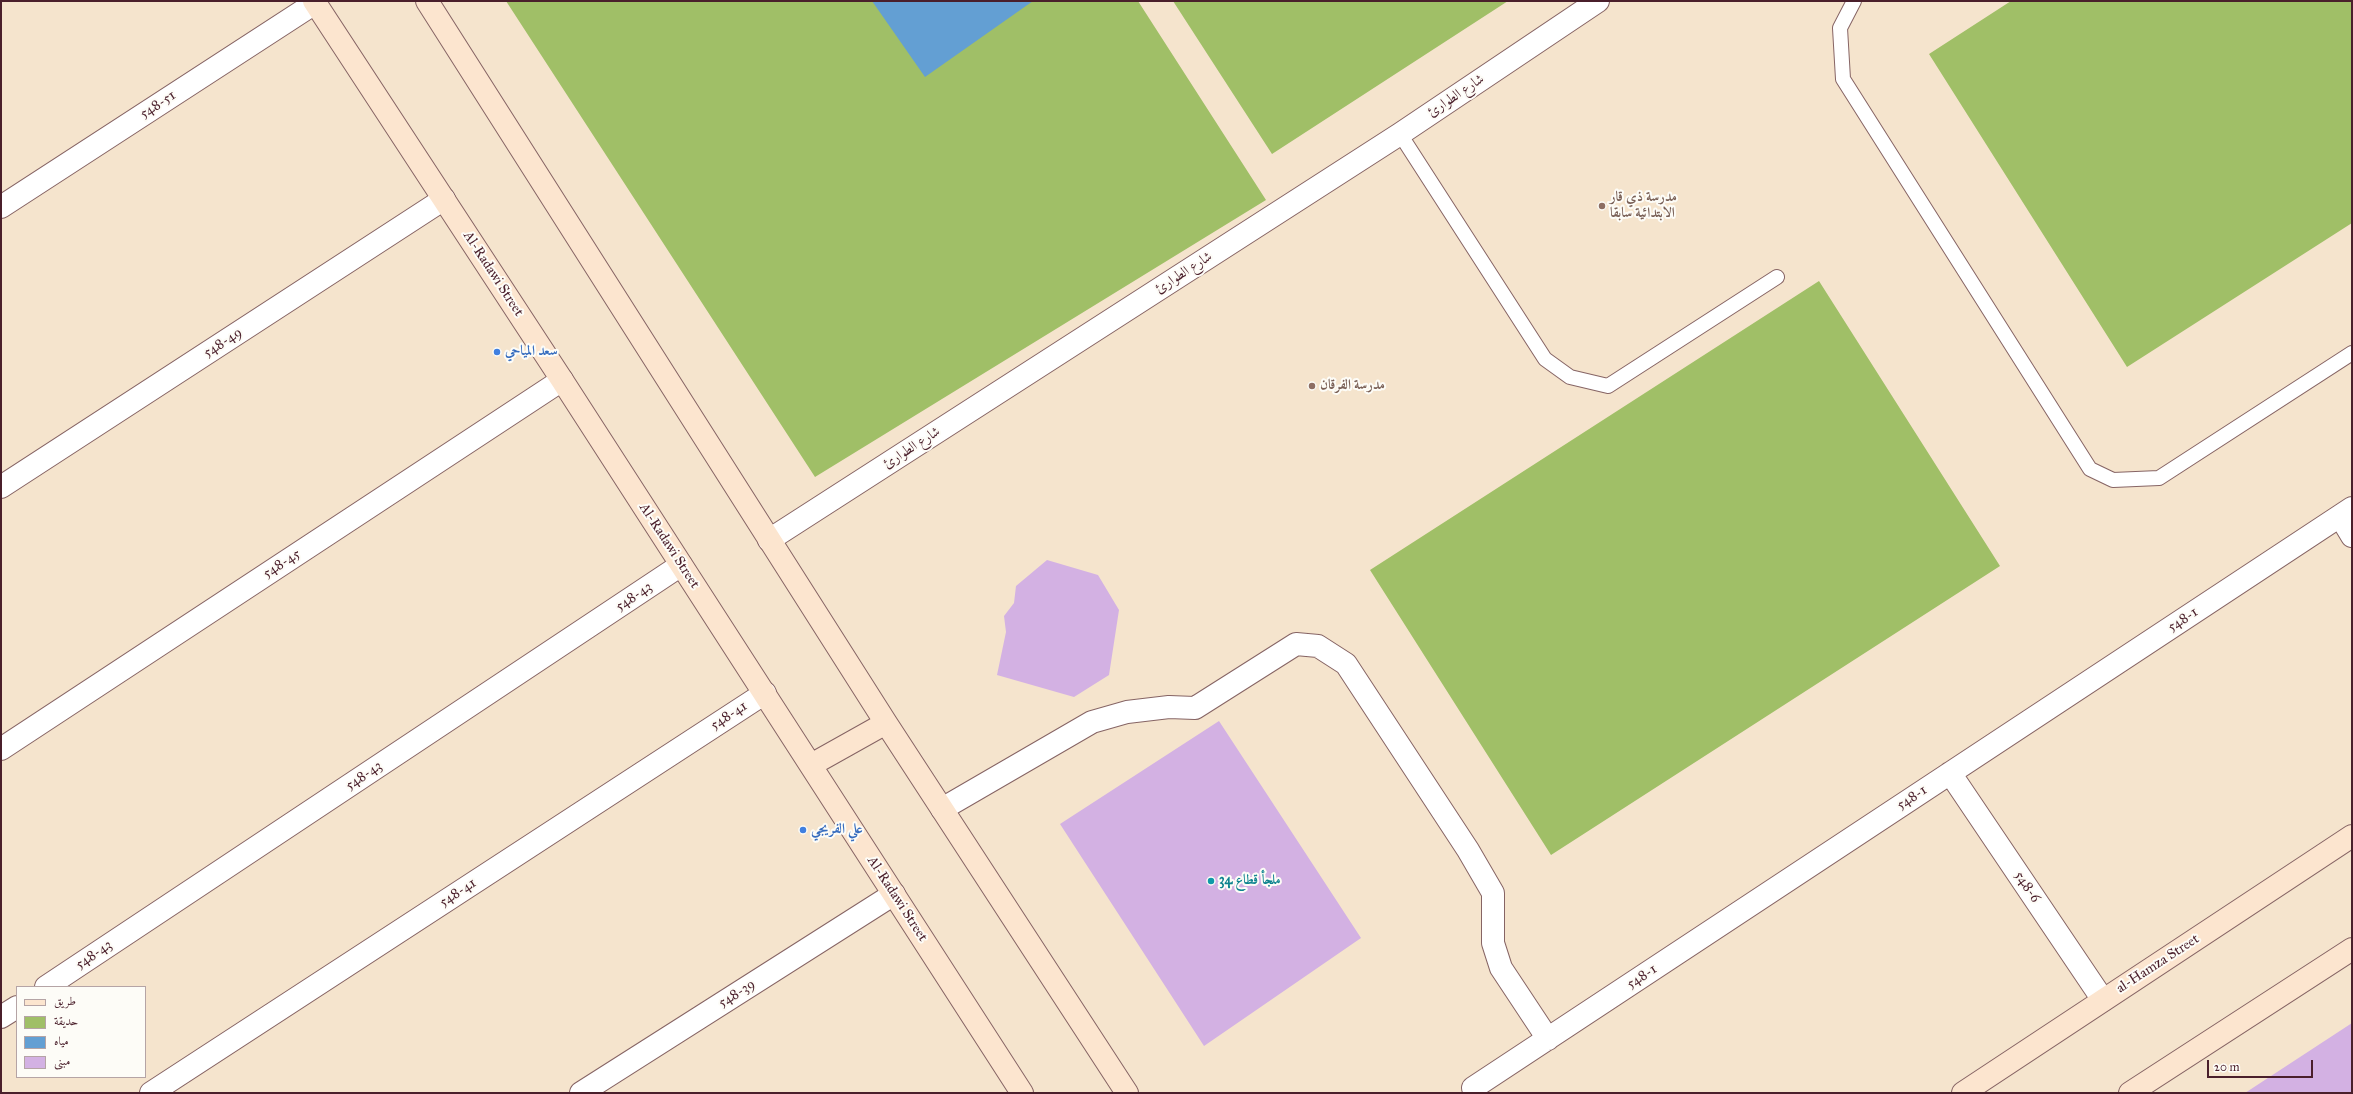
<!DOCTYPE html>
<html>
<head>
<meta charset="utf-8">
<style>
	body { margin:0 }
	#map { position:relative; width:2353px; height:1094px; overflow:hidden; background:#f5e4cd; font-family:"IM FELL Great Primer",Amiri,serif }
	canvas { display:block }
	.frame { position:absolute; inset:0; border:2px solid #4a1f2b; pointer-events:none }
	.legend { position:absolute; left:16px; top:986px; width:130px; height:92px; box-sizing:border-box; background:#fdfcf7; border:1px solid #b5a4a5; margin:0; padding:5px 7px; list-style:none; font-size:12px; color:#4a1f2b }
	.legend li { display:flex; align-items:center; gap:8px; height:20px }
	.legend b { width:20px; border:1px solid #b5a4a5 }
	.scale { position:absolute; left:2207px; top:1060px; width:106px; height:18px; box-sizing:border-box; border:2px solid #4a1f2b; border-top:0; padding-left:5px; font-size:12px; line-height:14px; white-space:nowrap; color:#4a1f2b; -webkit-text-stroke:3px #fdfcf7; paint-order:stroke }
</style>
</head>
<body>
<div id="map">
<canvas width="2353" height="1094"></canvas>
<div class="frame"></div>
<ul class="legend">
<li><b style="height:5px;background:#fce5cf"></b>طريق</li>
<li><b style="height:11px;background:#a0bf67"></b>حديقة</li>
<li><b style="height:11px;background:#639fd3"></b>مياه</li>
<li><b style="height:11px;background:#d3b1e3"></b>مبنى</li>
</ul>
<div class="scale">20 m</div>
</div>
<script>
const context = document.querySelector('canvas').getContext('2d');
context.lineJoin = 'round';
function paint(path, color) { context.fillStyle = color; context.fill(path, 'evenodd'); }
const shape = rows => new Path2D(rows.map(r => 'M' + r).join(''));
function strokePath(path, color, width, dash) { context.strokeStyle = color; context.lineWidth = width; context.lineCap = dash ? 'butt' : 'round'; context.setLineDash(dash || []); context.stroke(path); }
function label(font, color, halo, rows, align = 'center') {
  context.font = font + ' "IM FELL Great Primer",Amiri,serif'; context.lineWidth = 4; context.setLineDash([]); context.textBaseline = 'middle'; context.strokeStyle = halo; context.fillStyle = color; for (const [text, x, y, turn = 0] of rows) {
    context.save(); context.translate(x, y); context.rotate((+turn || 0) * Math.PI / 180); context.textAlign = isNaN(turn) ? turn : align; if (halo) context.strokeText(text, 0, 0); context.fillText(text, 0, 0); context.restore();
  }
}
paint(shape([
	[506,1,1138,1,1266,200,815,477],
	[1173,1,1508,1,1272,154],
	[2011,1,2352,1,2352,223,2127,367,1929,54],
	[1819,281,2000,566,1551,855,1370,570]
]), '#a0bf67');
paint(shape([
	[872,1,1033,1,925,77]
]), '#639fd3');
paint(shape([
	[1047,560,1098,575,1119,610,1109,675,1074,697,997,675,1006,632,1004,616,1014,603,1016,586],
	[1219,721,1361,938,1204,1046,1060,824],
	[2352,1023,2352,1093,2245,1093]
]), '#d3b1e3');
const lane = shape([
	[1854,1,1840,28,1843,79,2090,469,2113,480,2159,478,2352,353],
	[1400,134,1545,359,1570,377,1608,386,1777,277]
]);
const street = shape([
	[1,207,315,3],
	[1,487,444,199],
	[2340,516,2352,536],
	[769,540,1400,134,1598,1],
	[1,749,562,380],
	[1950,773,2103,1000],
	[942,809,1092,722,1127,712,1169,707,1195,708,1296,644,1318,646,1346,664,1468,850,1493,893,1493,943,1501,968,1548,1039],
	[46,987,681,565],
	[1,1017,17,1007],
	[151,1093,765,693],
	[581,1093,894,894],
	[1476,1093,1473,1088,2352,508]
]);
const secondary = shape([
	[314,1,562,380,1022,1093],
	[427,1,886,723,1127,1093],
	[811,765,886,723],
	[1963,1093,2352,836],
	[2130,1093,2352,949]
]);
strokePath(lane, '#866464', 16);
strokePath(street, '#866464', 24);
strokePath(secondary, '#866464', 24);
strokePath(lane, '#fff', 14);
strokePath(street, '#fff', 22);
strokePath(secondary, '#fce5cf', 22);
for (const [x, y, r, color] of [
	[1602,206,4,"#8d6e63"],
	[497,352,4,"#3f7fe0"],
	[1312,386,4,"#8d6e63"],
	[803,830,4,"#3f7fe0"],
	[1211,881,4,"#0f9aa8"]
]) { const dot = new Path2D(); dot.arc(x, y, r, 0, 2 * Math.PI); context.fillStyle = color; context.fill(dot); strokePath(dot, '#fdfcf7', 1.5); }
label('14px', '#4a1f2b', '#fdfcf7', [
	["شارع الطوارئ",1456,96,-34],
	["548-51",158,105,-33],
	["شارع الطوارئ",1184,273,-33],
	["Al-Radawi Street",493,274,57],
	["548-49",223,343,-33],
	["شارع الطوارئ",912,448,-33],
	["Al-Radawi Street",669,546,57],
	["548-45",282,564,-33],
	["548-43",634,597,-34],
	["548-1",2183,620,-33],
	["548-41",729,716,-33],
	["548-43",364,776,-34],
	["548-1",1912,798,-33],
	["548-6",2027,887,56],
	["548-41",458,893,-33],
	["Al-Radawi Street",897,899,57],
	["548-43",94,955,-34],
	["al-Hamza Street",2158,964,-33],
	["548-1",1642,977,-33],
	["548-39",737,994,-32]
]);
label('bold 14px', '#785e54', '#fdfcf7', [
	["مدرسة ذي قار",1610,198],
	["الابتدائية سابقا",1610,214],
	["مدرسة الفرقان",1320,386]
], 'left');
label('bold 14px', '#366cbe', '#fdfcf7', [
	["سعد المياحي",505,352],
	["علي الفريجي",811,830]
], 'left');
label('bold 14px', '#0d838f', '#fdfcf7', [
	["ملجأ قطاع 34",1219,881]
], 'left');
</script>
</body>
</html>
